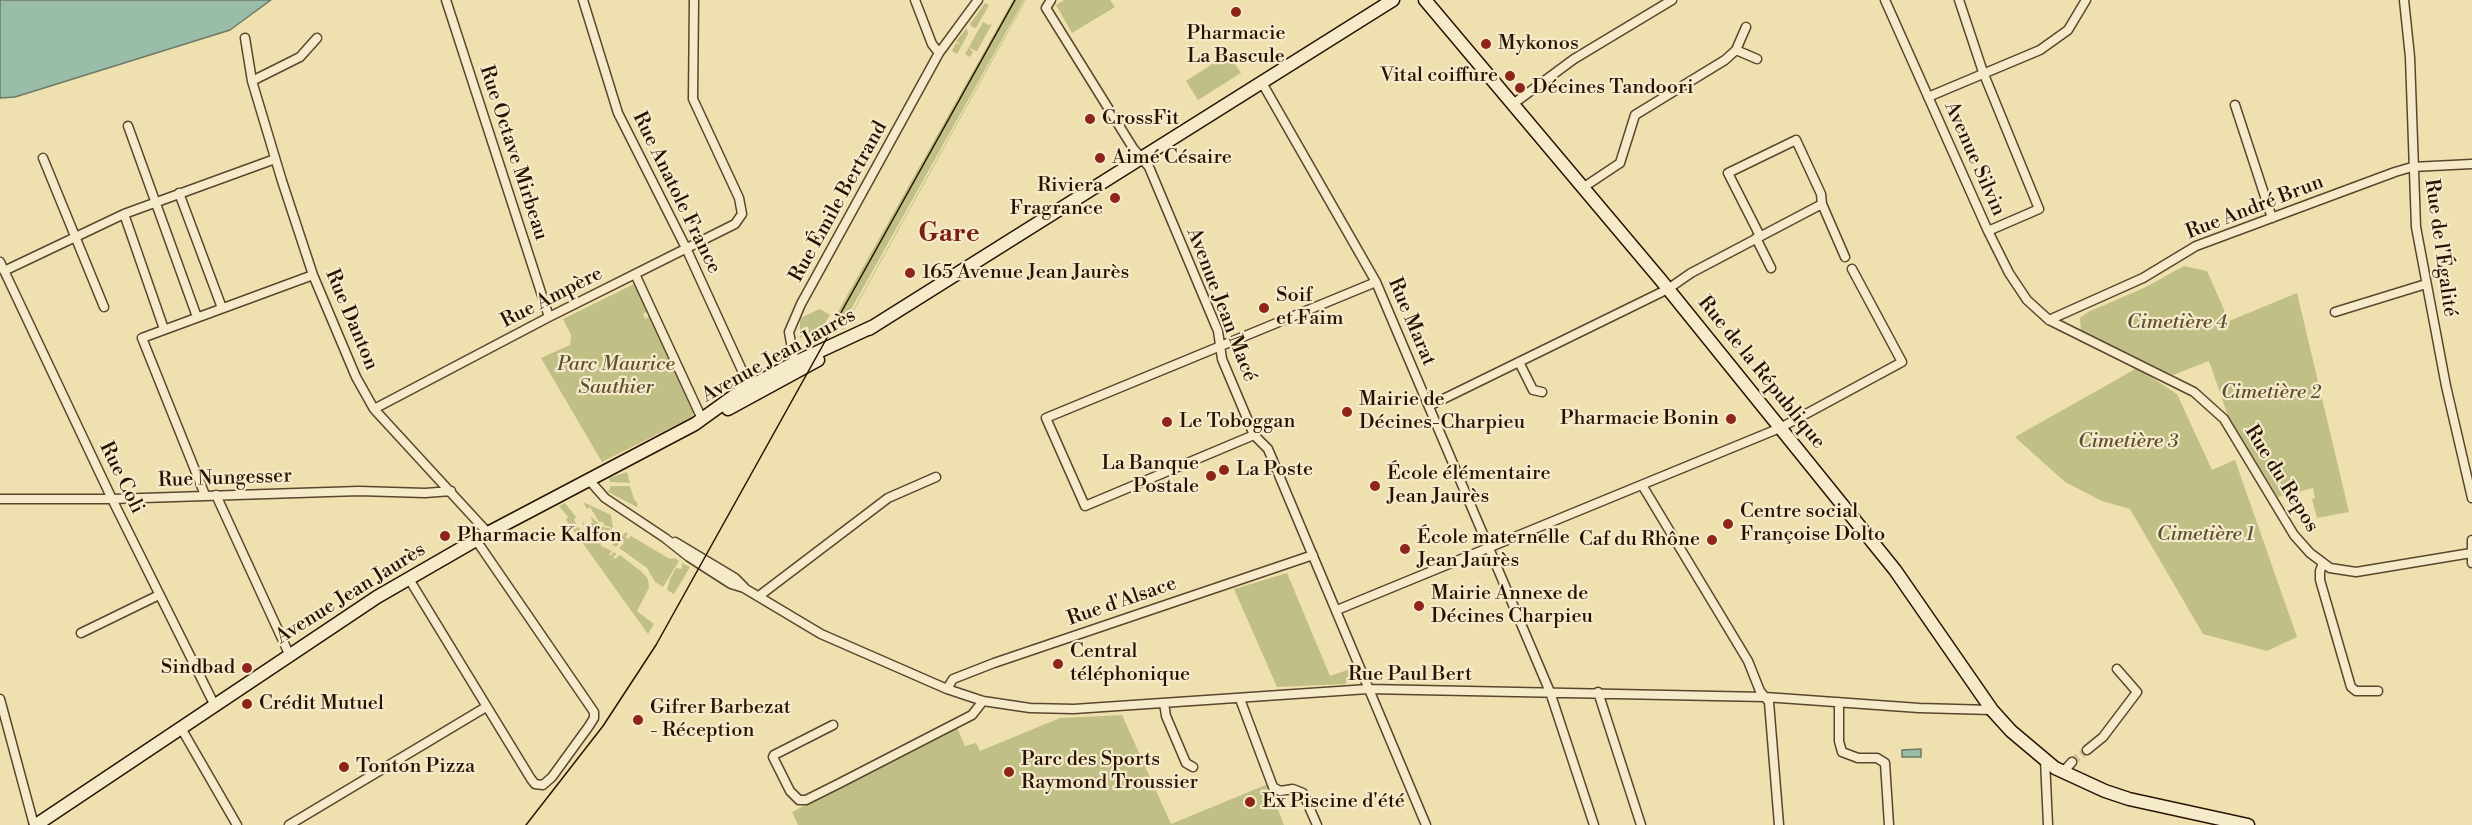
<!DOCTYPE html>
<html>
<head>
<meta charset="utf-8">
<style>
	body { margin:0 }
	canvas { display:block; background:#efe0af }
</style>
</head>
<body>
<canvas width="2472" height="825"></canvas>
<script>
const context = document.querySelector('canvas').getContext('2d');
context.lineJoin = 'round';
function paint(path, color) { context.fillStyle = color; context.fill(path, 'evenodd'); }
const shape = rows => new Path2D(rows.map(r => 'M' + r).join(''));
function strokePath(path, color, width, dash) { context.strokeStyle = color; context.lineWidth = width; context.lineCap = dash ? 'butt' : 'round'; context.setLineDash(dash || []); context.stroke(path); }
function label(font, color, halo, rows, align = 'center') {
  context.font = font + ' "Libre Bodoni",serif'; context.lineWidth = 4.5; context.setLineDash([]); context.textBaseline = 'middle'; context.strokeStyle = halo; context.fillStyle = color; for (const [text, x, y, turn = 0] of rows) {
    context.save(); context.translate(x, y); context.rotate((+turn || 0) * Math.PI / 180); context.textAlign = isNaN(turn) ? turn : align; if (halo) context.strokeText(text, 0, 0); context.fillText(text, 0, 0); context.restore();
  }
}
paint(shape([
	[1013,0,1024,0,840,329,831,324],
	[1026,0,843,330,842,330,1025,0],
	[1064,0,1110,0,1115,7,1072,33,1056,5],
	[985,3,989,5,976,28,972,27,970,24],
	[983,22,988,25,992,24,977,51,969,48,973,52,970,57,965,54],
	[967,28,968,34,957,54,952,51,956,43,961,45,956,41],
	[1228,54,1241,73,1198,100,1186,81],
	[2184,266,2207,271,2229,321,2297,293,2349,512,2317,518,2312,499,2315,498,2313,488,2278,497,2229,419,2209,361,2173,375,2081,331,2080,318,2088,312,2146,287],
	[634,284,648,311,643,314,645,319,650,316,693,413,692,417,602,462,541,358,570,345,571,335,563,319],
	[820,309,830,315,821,329,800,338,800,318],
	[2137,368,2177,394,2212,470,2235,460,2297,637,2267,651,2203,634,2130,509,2102,501,2065,482,2015,437],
	[627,472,630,483,610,482,609,478],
	[611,486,630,486,634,499,638,504,637,507,608,492],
	[583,502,611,515,613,528,604,525,603,522,599,522,590,507,587,509],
	[565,503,576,517,574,519,577,526,587,537,591,534,582,523,583,522,587,527,593,522,590,516,603,527,613,529,599,539,601,546,612,551,609,555,610,556,614,552,617,554,613,557,615,559,620,555,642,572,648,579,649,588,637,611,654,624,648,634,566,520,568,517,559,506],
	[626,532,628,534,625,537,628,539,631,536,670,559,675,558,679,561,663,587,655,582,647,568,619,548,624,543,621,541,616,547,612,545],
	[682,563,690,567,674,594,667,590,670,579,676,568,682,569],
	[1287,573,1330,676,1353,668,1353,676,1345,684,1277,687,1234,589],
	[1122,715,1171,824,1268,784,1284,825,798,825,792,812,957,728,965,746,976,743,980,751,1060,718]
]), '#c0c086');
const water = shape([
	[0,0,271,0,230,30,15,97,0,98,0,0],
	[1921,749,1921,757,1902,757,1902,750,1921,749]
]);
paint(water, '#9abdaa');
strokePath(water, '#6d7967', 1.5);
strokePath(shape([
	[2072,762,2087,750]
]), '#d1c195', 8, [8, 4]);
const street = shape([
	[446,0,549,317],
	[583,0,618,113,686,248,751,390],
	[915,0,932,44,939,53],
	[1051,0,1046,8,1133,148,1149,167,1218,331,1222,359,1254,435,1268,449,1426,825],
	[1885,0,1988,231,2009,273,2027,300,2049,320,2194,392,2224,419,2294,535,2310,553,2330,568,2356,572,2471,553],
	[1959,0,1983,72,2039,209,1988,231],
	[2404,0,2410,57,2416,227,2446,386,2472,498],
	[245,38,252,81,282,181,313,275,356,377,374,409,488,533],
	[1736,50,1757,59],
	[252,81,300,57,317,38],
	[1261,81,1376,282,1550,692,1594,825],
	[1928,97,2040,50,2068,30,2086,0],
	[1513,104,1574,59,1672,0],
	[2235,105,2272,218],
	[128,126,197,317],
	[43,158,104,307],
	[1584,187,1620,163,1635,115,1725,60,1736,50,1746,27],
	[179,193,222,308],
	[1822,204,1845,257],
	[124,214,164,329],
	[1756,238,1771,268],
	[0,262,112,499,215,706],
	[4,271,124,214,275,159],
	[635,274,702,419],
	[2335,312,2426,284],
	[2049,320,2143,278,2196,246,2395,172,2412,167,2472,164],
	[1519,362,1533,390,1542,392],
	[795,365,789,332,801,304,939,53,978,0],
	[1429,406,1668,289,1691,273,1822,204,1821,194,1796,140,1728,173,1760,236],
	[374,409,549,317,735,224,742,214,739,198,693,99,694,0],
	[1254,435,1085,506,1046,418,1376,282],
	[589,480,605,498,665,538,689,557,731,584,744,588,821,634,947,689,983,701,1030,708,1074,709,1368,689,1765,697,1919,708,1992,710],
	[1642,485,1748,661,1760,691,1769,702,1779,825],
	[205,495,142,338,313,275],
	[216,495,290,656],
	[0,499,112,499,359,491,425,493,451,491],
	[2472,540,2472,563],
	[675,542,735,578,744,587],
	[2323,563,2320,571,2320,580,2351,687,2356,691,2378,691],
	[409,579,531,779,535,784,543,785,552,777,589,726,594,718,594,712,476,540],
	[759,596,888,498,936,477],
	[1337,610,1780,428,1902,362,1852,269],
	[81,633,159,595],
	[947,689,953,679,994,663,1313,555],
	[1598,692,1641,825],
	[0,699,34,825],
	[1240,699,1273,787,1280,791,1293,789,1303,793,1317,825],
	[1839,702,1839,741,1842,752,1858,758,1877,758,1885,763,1889,825],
	[1164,703,1166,716,1186,763,1193,767],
	[833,725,774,755,773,757,790,791,799,800,806,800,840,783,972,715,983,701],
	[181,728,237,825],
	[2087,750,2103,737,2137,692,2117,669],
	[2045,760,2048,825],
	[2063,772,2072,762],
	[289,825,486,707]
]);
const secondary = shape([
	[1425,0,1660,279,1895,570,1992,710,2011,731,2055,768,2105,791,2129,799,2248,825],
	[869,329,1393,0],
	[728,409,818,360],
	[36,825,377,597,488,533,695,424,738,393,794,363,874,326]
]);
strokePath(street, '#5a462d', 11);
strokePath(secondary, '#291202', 15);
strokePath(street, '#f5ebcb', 8);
strokePath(secondary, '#f5ebcb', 12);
strokePath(shape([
	[526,825,603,726,656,645,1015,0]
]), '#291202', 1.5);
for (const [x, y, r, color] of [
	[1236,12,6,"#8f2418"],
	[1486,44,6,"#8f2418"],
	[1510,76,6,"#8f2418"],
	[1520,88,6,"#8f2418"],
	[1090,119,6,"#8f2418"],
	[1100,158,6,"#8f2418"],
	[1115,198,6,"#8f2418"],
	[910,273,6,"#8f2418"],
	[1264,308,6,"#8f2418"],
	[1347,412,6,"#8f2418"],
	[1731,419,6,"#8f2418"],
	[1167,422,6,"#8f2418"],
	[1224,470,6,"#8f2418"],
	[1211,476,6,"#8f2418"],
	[1375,486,6,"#8f2418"],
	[1728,524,6,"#8f2418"],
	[445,536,6,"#8f2418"],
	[1712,540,6,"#8f2418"],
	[1405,549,6,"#8f2418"],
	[1419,606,6,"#8f2418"],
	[1058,664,6,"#8f2418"],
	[247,668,6,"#8f2418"],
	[247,704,6,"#8f2418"],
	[638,720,6,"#8f2418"],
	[344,767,6,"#8f2418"],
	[1009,772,6,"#8f2418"],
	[1250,802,6,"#8f2418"]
]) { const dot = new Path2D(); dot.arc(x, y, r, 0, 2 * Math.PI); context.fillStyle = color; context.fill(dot); strokePath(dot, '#f5ebcb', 2); }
label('20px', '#291202', '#f5ebcb', [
	["Pharmacie",1236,34,"center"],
	["La Bascule",1236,57,"center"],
	["Mykonos",1498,44],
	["Vital coiffure",1498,76,"right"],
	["Décines Tandoori",1532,88],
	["CrossFit",1102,119],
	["Aimé Césaire",1112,158],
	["Riviera",1103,186,"right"],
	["Fragrance",1103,209,"right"],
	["165 Avenue Jean Jaurès",922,273],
	["Soif",1276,296],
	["et Faim",1276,319],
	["Mairie de",1359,400],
	["Décines-Charpieu",1359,423],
	["Pharmacie Bonin",1719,419,"right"],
	["Le Toboggan",1179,422],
	["La Banque",1199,464,"right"],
	["Postale",1199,487,"right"],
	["La Poste",1236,470],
	["École élémentaire",1387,474],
	["Jean Jaurès",1387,497],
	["Centre social",1740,512],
	["Françoise Dolto",1740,535],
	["Pharmacie Kalfon",457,536],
	["École maternelle",1417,538],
	["Jean Jaurès",1417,561],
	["Caf du Rhône",1700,540,"right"],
	["Mairie Annexe de",1431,594],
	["Décines Charpieu",1431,617],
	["Central",1070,652],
	["téléphonique",1070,675],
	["Sindbad",235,668,"right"],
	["Crédit Mutuel",259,704],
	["Gifrer Barbezat",650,708],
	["- Réception",650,731],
	["Parc des Sports",1021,760],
	["Raymond Troussier",1021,783],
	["Tonton Pizza",356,767],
	["Ex Piscine d'été",1262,802]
], 'left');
label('20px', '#291202', '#f5ebcb', [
	["Rue Octave Mirbeau",513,153,72],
	["Avenue Silvin",1974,159,66],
	["Rue Anatole France",676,193,64],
	["Rue Émile Bertrand",839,202,-61],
	["Rue André Brun",2255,208,-21],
	["Rue de l'Égalité",2440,248,82],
	["Rue Ampère",552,298,-27],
	["Avenue Jean Macé",1221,305,69],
	["Rue Danton",351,320,67],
	["Rue Marat",1411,322,67],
	["Avenue Jean Jaurès",779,356,-29],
	["Rue de la République",1761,373,51],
	["Rue Coli",121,478,64],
	["Rue Nungesser",225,479,-2],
	["Rue du Repos",2281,479,58],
	["Avenue Jean Jaurès",351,594,-32],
	["Rue d'Alsace",1122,602,-19],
	["Rue Paul Bert",1410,675]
]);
label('italic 20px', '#5e4f30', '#f5ebcb', [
	["Cimetière 4",2177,323],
	["Parc Maurice",616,365],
	["Sauthier",616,388],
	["Cimetière 2",2271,393],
	["Cimetière 3",2128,442],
	["Cimetière 1",2205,535]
]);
label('bold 26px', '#7a1f14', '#f5ebcb', [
	["Gare",949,235]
]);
</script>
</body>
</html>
